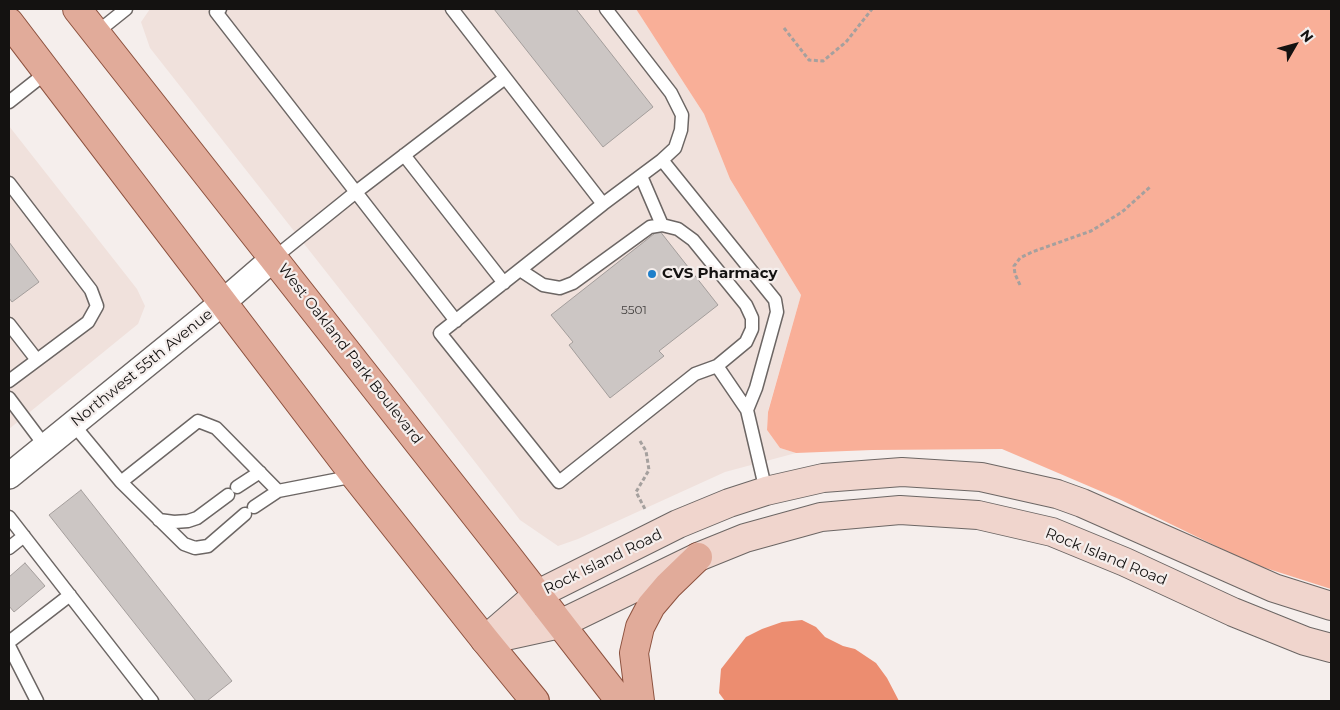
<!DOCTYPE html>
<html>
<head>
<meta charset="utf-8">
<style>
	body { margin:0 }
	#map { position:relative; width:1340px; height:710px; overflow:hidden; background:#f5eeec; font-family:Montserrat,sans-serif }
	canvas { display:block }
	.frame { position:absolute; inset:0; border:10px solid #141211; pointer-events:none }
	.north { position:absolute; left:1270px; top:20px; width:50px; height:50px; -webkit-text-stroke:4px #f5eeec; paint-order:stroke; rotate:52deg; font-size:14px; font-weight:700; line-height:20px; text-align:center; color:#141211 }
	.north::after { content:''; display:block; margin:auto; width:18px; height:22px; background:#141211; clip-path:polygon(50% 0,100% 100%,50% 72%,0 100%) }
</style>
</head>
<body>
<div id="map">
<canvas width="1340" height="710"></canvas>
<div class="frame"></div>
<div class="north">N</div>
</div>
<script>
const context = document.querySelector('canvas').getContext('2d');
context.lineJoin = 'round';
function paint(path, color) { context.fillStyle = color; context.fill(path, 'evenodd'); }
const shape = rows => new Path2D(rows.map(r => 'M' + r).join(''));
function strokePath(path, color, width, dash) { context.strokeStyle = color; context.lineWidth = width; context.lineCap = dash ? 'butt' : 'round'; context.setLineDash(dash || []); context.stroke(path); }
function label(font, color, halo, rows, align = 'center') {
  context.font = font + ' Montserrat,sans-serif'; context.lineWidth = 4.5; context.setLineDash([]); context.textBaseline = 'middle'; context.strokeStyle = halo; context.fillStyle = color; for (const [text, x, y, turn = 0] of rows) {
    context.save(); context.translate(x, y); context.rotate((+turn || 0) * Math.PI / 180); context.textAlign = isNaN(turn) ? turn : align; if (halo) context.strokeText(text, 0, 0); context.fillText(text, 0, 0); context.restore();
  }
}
paint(shape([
	[150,9,636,9,704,114,730,179,801,295,768,411,767,430,780,448,796,453,725,472,578,539,558,546,520,520,423,395,150,48,141,22],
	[9,126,137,289,145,306,138,324,9,429]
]), '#f0e1dc');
paint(shape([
	[636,9,1331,9,1331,589,1253,564,1119,499,1002,449,872,450,796,453,780,448,767,430,768,412,801,295,730,179,704,114]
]), '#f9af98');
paint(shape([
	[802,620,816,627,825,637,843,646,855,649,876,663,887,678,899,701,725,701,719,693,721,669,746,637,762,629,782,622]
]), '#ec8d70');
const building = shape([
	[494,9,576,9,653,107,603,147,494,9],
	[659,230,718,305,659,351,664,356,610,398,569,345,573,342,551,315,659,230],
	[9,242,39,282,12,302,9,298,9,242],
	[81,490,232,681,207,701,196,701,49,515,81,490],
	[25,563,45,586,14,612,9,606,9,577,25,563]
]);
paint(building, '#ccc6c4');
strokePath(building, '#a49e9c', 1);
const lane = shape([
	[220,9,216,12,456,321],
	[452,9,603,204],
	[606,9,671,93,682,115,681,130,675,148,662,160],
	[96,33,126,9],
	[9,102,47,72],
	[404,155,504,283],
	[641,176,662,225],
	[9,183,91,290,97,306,88,322,9,381],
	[274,258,356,192,505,78],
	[520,270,543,285,560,288,573,283,650,227,662,225,678,229,693,240,746,305,752,318,752,329,746,342,717,366],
	[9,324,37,360],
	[9,398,45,446],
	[747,410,717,366,695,374,559,482,440,333,603,204,662,160,775,300,777,312,756,388,747,410,766,491],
	[73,424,121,482,198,421,216,428,278,491],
	[121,482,184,544,195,548,208,546,245,514],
	[237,487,260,472],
	[254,507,278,491,355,476],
	[9,517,152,701],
	[159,520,174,522,188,521,197,518,228,495],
	[9,548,24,536],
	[9,642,70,595],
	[9,646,37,701]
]);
const street = shape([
	[9,476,222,303,274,258]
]);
const secondary = shape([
	[485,640,538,594,678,524,729,503,766,491,823,478,902,472,981,477,1057,494,1082,503,1274,588,1331,606],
	[487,640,560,624,698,557,745,538,821,517,900,510,978,515,1052,532,1125,562,1233,612,1305,641,1331,648]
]);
const primary = shape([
	[77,9,506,554,620,701],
	[9,22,355,476,485,640,535,701],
	[640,701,634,653,640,627,651,606,668,586,698,557]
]);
strokePath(lane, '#6c6664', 15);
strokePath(street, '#6c6664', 28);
strokePath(secondary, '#6c6664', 30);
strokePath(primary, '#8c513e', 30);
strokePath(shape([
	[784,28,809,60,823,61,846,42,872,9],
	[1020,285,1015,274,1014,266,1020,258,1032,252,1091,231,1122,212,1150,187],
	[640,441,646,451,649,470,636,492,646,511]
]), '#a5a09e', 3, [4, 2.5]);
strokePath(lane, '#fff', 12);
strokePath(street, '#fff', 25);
strokePath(secondary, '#f0d5cd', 28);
strokePath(primary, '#e1ab9a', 28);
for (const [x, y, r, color] of [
	[652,274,5,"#1e7fca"]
]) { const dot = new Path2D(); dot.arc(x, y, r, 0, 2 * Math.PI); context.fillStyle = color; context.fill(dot); strokePath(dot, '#f5eeec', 2); }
label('12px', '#423f3e', null, [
	["5501",634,310]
]);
label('bold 15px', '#141211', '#f5eeec', [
	["CVS Pharmacy",662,274]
], 'left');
label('15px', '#141211', '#f5eeec', [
	["West Oakland Park Boulevard",350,354,52],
	["Northwest 55th Avenue",142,368,-39],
	["Rock Island Road",1106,557,22],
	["Rock Island Road",603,562,-26]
]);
</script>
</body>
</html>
